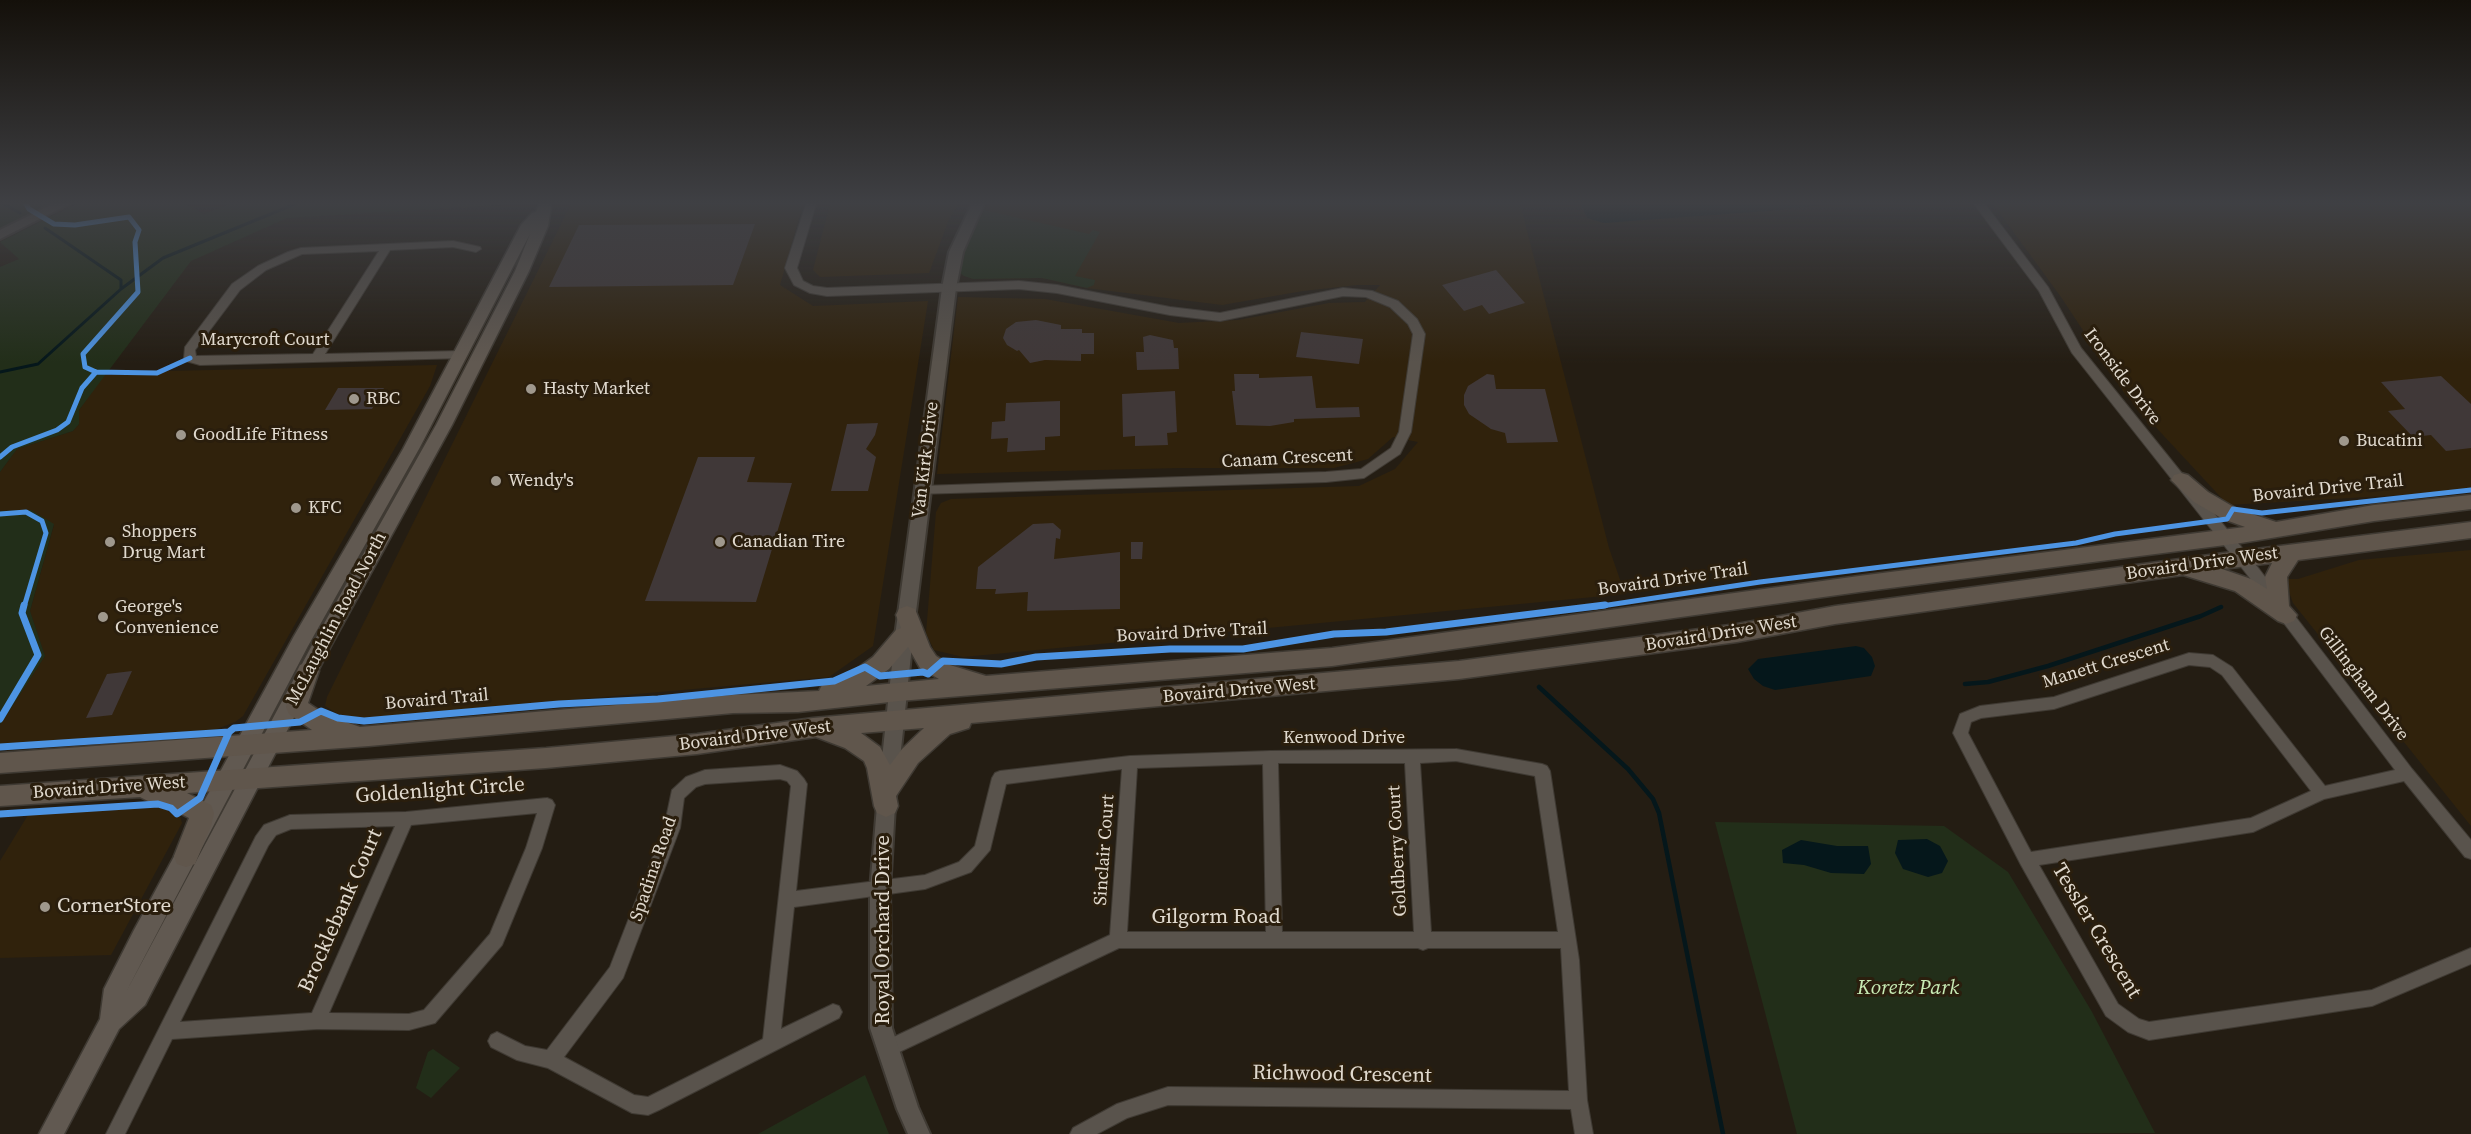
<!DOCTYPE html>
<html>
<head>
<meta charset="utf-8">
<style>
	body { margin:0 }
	canvas { display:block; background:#241d13 }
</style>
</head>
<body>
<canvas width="2471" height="1134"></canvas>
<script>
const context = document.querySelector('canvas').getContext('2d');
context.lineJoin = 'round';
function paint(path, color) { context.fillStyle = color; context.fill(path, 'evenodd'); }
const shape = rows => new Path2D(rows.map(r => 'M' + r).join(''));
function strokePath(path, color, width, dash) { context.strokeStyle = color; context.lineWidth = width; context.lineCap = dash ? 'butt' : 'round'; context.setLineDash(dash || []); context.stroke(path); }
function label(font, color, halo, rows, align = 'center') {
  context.font = font + ' "Source Serif 4",serif'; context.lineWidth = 6; context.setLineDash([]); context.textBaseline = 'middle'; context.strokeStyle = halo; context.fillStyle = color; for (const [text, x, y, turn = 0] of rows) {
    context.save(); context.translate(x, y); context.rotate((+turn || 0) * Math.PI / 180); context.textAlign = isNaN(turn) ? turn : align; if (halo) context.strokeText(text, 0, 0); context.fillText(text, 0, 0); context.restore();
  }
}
paint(shape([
	[571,204,803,204,780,285,813,306,928,301,873,646,829,677,365,718,338,714,325,706,327,697],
	[830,204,958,204,949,219,929,273,820,277,813,270],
	[988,204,1520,204,1609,548,1625,594,963,657,934,650,926,633,936,512,941,503,951,499,1359,486,1395,469,1418,442,1393,437,1368,459,1334,468,1179,468,937,474,958,297,1045,299,1179,323,1238,320,1329,303,1365,302,1380,285,1357,285,1303,291,1222,305,1087,288,1042,278,973,279,960,273,973,230],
	[1993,204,2471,204,2471,488,2420,494,2228,505,2125,394,2061,297],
	[437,365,430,386,243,716,235,722,214,730,0,745,0,725,45,656,30,611,54,525,31,510,0,511,0,472,17,449,73,431,79,424,79,410,104,375,154,375,168,371],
	[2471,550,2471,826,2293,603,2287,586,2288,579,2298,579,2359,560],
	[151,806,166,809,176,818,180,816,182,823,111,955,0,958,0,861,28,815]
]), '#30220c');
paint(shape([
	[0,204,51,204,0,229],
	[76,204,185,204,204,214,230,204,518,204,287,218,191,261,79,410,79,424,73,431,17,449,0,472,0,267,19,259,0,242],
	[984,210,1089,234,1093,230,1100,232,1075,276,1095,280,1094,285,1087,288,1042,278,973,279,964,276,960,273,966,248],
	[31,510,54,524,30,611,45,656,0,725,0,511],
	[1715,822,1944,826,2008,872,2092,1012,2155,1133,1797,1134],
	[433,1049,460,1068,431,1098,416,1088,428,1052],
	[865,1075,889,1134,758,1134]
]), '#222e19');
paint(shape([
	[1581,204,1826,204,1781,210,1604,223,1587,218],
	[1856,646,1864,648,1872,657,1875,666,1871,676,1775,690,1763,686,1754,679,1748,669,1758,659],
	[1927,839,1940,846,1948,861,1942,873,1928,877,1903,869,1895,853,1898,840],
	[1801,840,1837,846,1868,846,1871,864,1864,874,1831,873,1804,865,1783,863,1782,850]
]), '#05171b');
strokePath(shape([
	[4,204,20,213],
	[121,289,163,258,295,204],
	[0,372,38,364,121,289,121,280,45,228]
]), '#05171b', 3);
strokePath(shape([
	[1965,684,1988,682,2048,666,2201,616,2221,607],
	[1539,687,1628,769,1653,799,1659,813,1723,1134]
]), '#05171b', 4.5);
paint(shape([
	[755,224,733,285,549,287,579,225],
	[1496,270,1525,303,1489,314,1482,305,1464,311,1442,285],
	[1036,320,1061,325,1061,329,1082,329,1082,333,1094,333,1094,354,1081,354,1081,361,1045,360,1030,363,1019,350,1017,351,1007,345,1003,338,1006,329,1016,322],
	[1301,332,1363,339,1359,364,1296,357],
	[1150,335,1173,340,1174,348,1178,348,1179,369,1137,370,1136,352,1144,352,1143,337],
	[1234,374,1259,374,1259,378,1312,376,1316,408,1359,407,1360,417,1294,419,1294,422,1270,426,1236,425,1232,391,1235,391],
	[1487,374,1494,375,1496,389,1545,389,1558,442,1507,443,1505,433,1491,429,1469,414,1464,405,1464,395,1468,386],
	[2441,376,2471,404,2471,448,2446,451,2431,435,2413,437,2388,411,2405,409,2381,382],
	[338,388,384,388,372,409,325,410],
	[1175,391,1177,432,1167,433,1168,445,1135,446,1135,436,1123,437,1122,394],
	[1060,401,1060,436,1045,437,1045,450,1007,452,1008,438,991,439,992,422,1005,421,1006,403],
	[878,423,875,435,866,449,876,457,868,491,831,491,847,424],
	[698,457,755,457,747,482,792,483,756,602,645,601],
	[1053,523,1061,530,1060,539,1056,538,1054,559,1120,552,1120,609,1027,611,1028,592,995,594,996,589,976,589,978,567,1033,524],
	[1131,542,1143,542,1142,559,1131,559],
	[132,671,112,715,86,718,107,674]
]), '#403838');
const minor = shape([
	[806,204,816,204,797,268,803,281,813,286,827,288,1019,281,1057,285,1170,307,1220,313,1343,288,1372,291,1398,301,1417,319,1425,334,1411,432,1400,454,1364,478,1326,482,917,494,916,491,917,488,922,486,1326,472,1361,469,1391,448,1399,432,1413,334,1408,324,1390,307,1366,297,1343,296,1220,321,1170,315,1057,293,1019,289,827,296,810,293,794,285,785,268,806,204],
	[1974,204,1985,204,2048,287,2081,348,2259,569,2412,769,2471,840,2471,859,2465,857,2404,781,2324,799,2253,832,2039,865,2118,1004,2139,1019,2149,1022,2372,990,2471,948,2471,964,2372,1006,2149,1040,2128,1032,2106,1016,2021,865,1953,733,1960,714,1980,706,2054,697,2189,653,2213,655,2232,667,2325,786,2395,770,2249,577,2072,353,2039,291,1974,204],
	[2189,665,2210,667,2222,675,2311,791,2251,818,2031,852,1968,733,1971,722,1981,718,2054,709,2189,665],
	[453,241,480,247,481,249,476,252,453,247,390,250,325,354,461,351,467,355,465,358,200,365,186,361,184,358,185,347,232,284,258,266,288,252,301,248,453,241],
	[379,251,313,354,196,356,195,350,240,290,266,270,302,254,379,251],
	[1456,749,1542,764,1547,766,1550,771,1579,960,1587,1100,1593,1134,1575,1134,1571,1109,1168,1105,1127,1118,1097,1134,1070,1134,1073,1128,1117,1104,1168,1087,1569,1091,1561,948,1428,948,1423,950,1418,948,1119,948,893,1055,887,1058,881,1055,878,1049,881,1043,1110,935,1122,769,1006,784,990,850,971,872,925,889,794,907,781,1029,833,1004,839,1006,842,1012,839,1018,659,1110,648,1115,632,1113,548,1068,517,1060,491,1047,488,1041,491,1035,497,1032,525,1046,547,1050,610,967,664,828,672,790,686,777,705,770,780,765,797,771,804,779,807,784,796,891,925,875,959,862,975,846,992,778,995,773,1000,771,1130,756,1270,751,1456,749],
	[1456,761,1535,776,1558,932,1431,932,1420,763,1456,761],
	[1278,763,1405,763,1414,932,1282,932,1278,763],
	[1263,764,1266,932,1127,932,1137,768,1263,764],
	[780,779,787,781,791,786,763,1039,648,1097,634,1095,564,1057,623,978,680,828,684,798,696,787,705,784,780,779],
	[547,798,552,800,555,805,542,848,502,945,435,1023,409,1030,317,1029,172,1039,125,1134,106,1134,256,836,264,825,290,815,406,812,547,798],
	[537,813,526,848,490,934,424,1010,409,1014,329,1013,411,825,537,813],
	[395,826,312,1013,180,1022,268,846,276,835,291,829,395,826]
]);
const tertiary = shape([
	[53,204,69,204,0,239,0,230,53,204],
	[972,204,984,204,963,252,956,288,913,636,895,806,890,890,892,1028,918,1107,930,1134,908,1134,897,1109,870,1028,870,890,877,806,895,636,942,288,949,252,972,204]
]);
const secondary = shape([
	[539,204,549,204,551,207,548,226,529,271,452,425,331,646,145,1005,119,1029,64,1134,39,1134,100,1019,104,989,134,930,294,636,403,449,521,225,532,213,536,212,539,204],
	[530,234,515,271,436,425,317,636,126,992,308,646,419,449,530,234]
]);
const primary = shape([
	[2181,473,2188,475,2208,492,2237,509,2276,522,2374,505,2471,495,2471,509,2374,521,2241,543,1859,592,1332,666,899,701,798,712,733,713,369,746,0,773,0,753,312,730,289,714,286,707,297,671,300,665,308,662,316,665,319,671,308,703,326,715,360,727,733,695,819,691,822,685,843,679,873,657,896,630,901,628,896,615,899,609,907,606,915,609,930,647,936,656,950,665,986,676,1332,648,1859,576,2245,527,2223,519,2194,502,2171,480,2174,475,2181,473],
	[908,647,920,668,939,679,866,686,889,669,908,647],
	[2471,522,2471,538,2298,560,2287,577,2289,606,2297,615,2294,621,2286,624,2278,621,2235,591,2183,575,1835,624,1737,642,1459,679,971,723,969,728,950,734,918,763,896,796,898,806,895,813,886,817,877,813,874,806,867,768,864,761,845,748,816,737,697,754,546,768,187,793,211,805,214,813,211,826,195,864,186,867,177,864,174,856,189,818,162,804,150,802,140,797,0,806,0,786,546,748,697,734,813,718,1459,661,1737,624,1835,606,2224,553,2471,522],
	[2272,563,2265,577,2267,589,2251,579,2222,569,2272,563],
	[924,728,902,749,890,765,880,747,861,733,924,728]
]);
strokePath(minor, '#3f3a33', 2);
strokePath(tertiary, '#3f3a33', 4);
strokePath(secondary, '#3f3a33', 3);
strokePath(primary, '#3f3a33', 3);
paint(minor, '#59534c');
paint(tertiary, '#59534c');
paint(secondary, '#615951');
paint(primary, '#60564c');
strokePath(shape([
	[26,204,29,209,54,224,75,225,129,217,139,230,135,242,138,292,83,354,85,367,96,372,157,373,190,358],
	[0,457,12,447,57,430,68,422,82,388,96,372],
	[0,514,26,512,42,521,46,533,24,607],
	[1595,607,1760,582,2076,543,2115,534,2227,519,2233,509,2262,513,2471,490]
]), '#4d94e3', 5);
strokePath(shape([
	[0,719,38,655,22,613,24,605],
	[0,747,229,732,234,728,300,722,321,711,338,718,364,721,559,704,658,699,834,681,865,667,880,676,923,672,928,674,943,661,1001,664,1036,657,1170,649,1243,649,1334,634,1386,632,1605,605],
	[0,814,158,804,171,808,177,814,200,798,229,732]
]), '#4d94e3', 7);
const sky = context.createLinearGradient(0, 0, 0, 363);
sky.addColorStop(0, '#14100a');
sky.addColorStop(0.56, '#3f4044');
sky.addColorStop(1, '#3f404400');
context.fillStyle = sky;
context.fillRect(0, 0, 2471, 363);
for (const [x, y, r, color] of [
	[531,389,6,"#9f988d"],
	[354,399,6,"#9f988d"],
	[181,435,6,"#9f988d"],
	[2344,441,6,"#9f988d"],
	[496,481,6,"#9f988d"],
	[296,508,6,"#9f988d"],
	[110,542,6,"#9f988d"],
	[720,542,6,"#9f988d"],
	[103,617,6,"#9f988d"],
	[45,907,6,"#9f988d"]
]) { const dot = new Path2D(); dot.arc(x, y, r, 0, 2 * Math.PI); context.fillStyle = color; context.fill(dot); strokePath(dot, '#2a1e0d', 2); }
label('18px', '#e1dacf', '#2a1e0d', [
	["Marycroft Court",265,340],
	["Ironside Drive",2122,377,53],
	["Canam Crescent",1287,459,-3],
	["Van Kirk Drive",926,460,-83],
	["Bovaird Drive Trail",2328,489,-6],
	["Bovaird Drive West",2202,564,-8],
	["Bovaird Drive Trail",1673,580,-8],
	["McLaughlin Road North",337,619,-62],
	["Bovaird Drive Trail",1192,633,-3],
	["Bovaird Drive West",1721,634,-9],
	["Manett Crescent",2106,664,-17],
	["Gillingham Drive",2363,684,53],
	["Bovaird Drive West",1239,691,-5],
	["Bovaird Trail",437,700,-5],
	["Bovaird Drive West",755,736,-7],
	["Kenwood Drive",1344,738],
	["Bovaird Drive West",109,788,-4],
	["Sinclair Court",1105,850,-86],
	["Goldberry Court",1398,851,-93],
	["Spadina Road",654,869,-71]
]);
label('18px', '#e1dacf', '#2a1e0d', [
	["Hasty Market",543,389],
	["RBC",366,399],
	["GoodLife Fitness",193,435],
	["Bucatini",2356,441],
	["Wendy's",508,481],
	["KFC",308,508],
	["Shoppers",122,532],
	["Drug Mart",122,553],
	["Canadian Tire",732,542],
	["George's",115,607],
	["Convenience",115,628]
], 'left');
label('21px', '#e1dacf', '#2a1e0d', [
	["Goldenlight Circle",440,791,-4],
	["Brocklebank Court",341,911,-66],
	["Gilgorm Road",1216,918],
	["Royal Orchard Drive",884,930,-90],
	["Tessler Crescent",2096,931,59],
	["Richwood Crescent",1342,1075,1]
]);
label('21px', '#e1dacf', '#2a1e0d', [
	["CornerStore",57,907]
], 'left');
label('italic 21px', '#c8ebb5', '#2a1e0d', [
	["Koretz Park",1908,989]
]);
</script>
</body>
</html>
